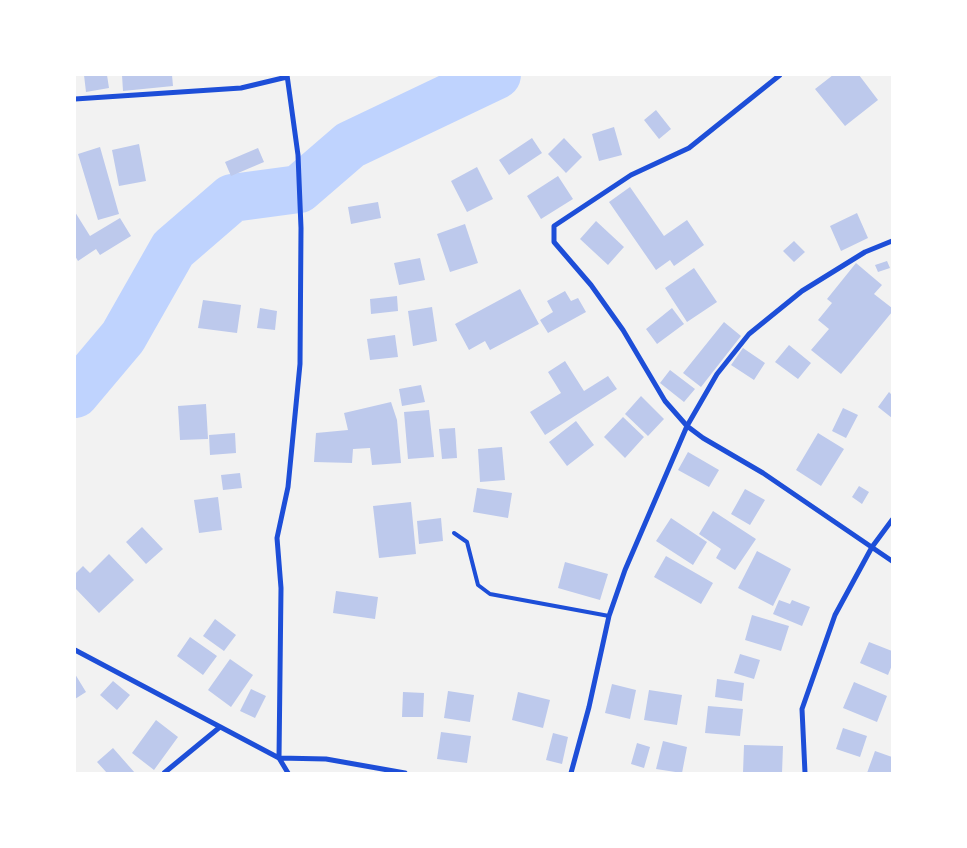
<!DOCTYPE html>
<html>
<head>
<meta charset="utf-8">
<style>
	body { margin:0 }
	#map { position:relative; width:967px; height:848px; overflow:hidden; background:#f2f2f2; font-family:Manrope,sans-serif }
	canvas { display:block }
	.frame { position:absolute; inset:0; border:76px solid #fff; pointer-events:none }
</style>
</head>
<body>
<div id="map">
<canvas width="967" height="848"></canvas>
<div class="frame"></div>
</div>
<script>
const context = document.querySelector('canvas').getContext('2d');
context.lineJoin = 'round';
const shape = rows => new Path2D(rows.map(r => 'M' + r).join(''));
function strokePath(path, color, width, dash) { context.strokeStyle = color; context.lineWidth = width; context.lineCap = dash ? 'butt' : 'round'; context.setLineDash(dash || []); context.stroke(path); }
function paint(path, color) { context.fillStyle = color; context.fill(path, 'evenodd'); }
strokePath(shape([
	[75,394,123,337,173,249,232,198,299,189,350,145,497,75]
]), '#bfd3fe', 48);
paint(shape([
	[84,75,107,75,109,88,86,92],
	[122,75,172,75,173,86,123,91],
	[833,75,859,75,878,100,845,126,815,89],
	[656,110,671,129,659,139,644,120],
	[614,127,622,155,599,161,592,134],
	[532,138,542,153,509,175,499,160],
	[564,138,582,157,566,173,548,154],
	[139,144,146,181,119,186,112,150],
	[100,147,119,214,98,220,78,154],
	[258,148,264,162,231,176,225,162],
	[477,167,493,199,467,212,451,181],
	[558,176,573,199,541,219,527,196],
	[630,187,664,236,687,220,704,245,674,266,670,260,656,270,609,202],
	[378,202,381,218,351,224,348,207],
	[75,212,90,236,120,218,131,236,100,255,96,249,78,261,75,256],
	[857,213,868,238,841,251,830,226],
	[596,221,624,247,608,265,580,239],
	[465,224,478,263,450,272,437,234],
	[794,241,805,252,794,262,783,251],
	[420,258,425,280,399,285,394,263],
	[887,261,890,268,878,272,875,265],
	[856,263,882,285,874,294,892,308,892,312,841,374,811,350,829,329,818,320,832,303,827,299],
	[694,268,717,302,687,322,665,288],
	[520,289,539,324,490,350,485,341,469,350,455,324],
	[565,291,571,301,578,298,586,312,548,333,540,320,553,312,547,301],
	[397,296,398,311,371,314,370,299],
	[203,300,241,305,237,333,198,328],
	[432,307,437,341,413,346,408,311],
	[260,308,277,311,275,330,257,328],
	[672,308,684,324,657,344,646,329],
	[724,322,741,336,701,387,683,373],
	[395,335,398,357,370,360,367,339],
	[789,345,811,363,798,379,775,362],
	[743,348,765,363,754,380,731,365],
	[565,361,584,391,608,376,617,389,545,435,530,412,561,393,548,372],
	[670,370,695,389,684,402,660,383],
	[421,385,425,402,402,406,399,389],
	[889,392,892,395,892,418,878,407],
	[641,396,664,419,648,436,625,414],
	[391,402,397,420,401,463,372,465,370,448,353,449,352,463,314,462,316,433,348,430,344,413],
	[206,404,208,439,180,440,178,406],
	[843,408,858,415,846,438,832,431],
	[429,410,434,457,408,459,404,412],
	[623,417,644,437,625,458,604,437],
	[576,421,594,445,567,466,549,442],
	[455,428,457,458,442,459,439,429],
	[235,433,236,453,210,455,209,435],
	[818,433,844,449,821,486,796,470],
	[502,447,505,480,480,482,478,449],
	[688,452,719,470,709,487,678,470],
	[240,473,242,488,223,490,221,475],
	[859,486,869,492,862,504,852,497],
	[477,488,512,493,508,518,473,512],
	[745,489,765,500,750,525,731,514],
	[218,497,222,530,199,533,194,500],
	[411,502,416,554,379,558,373,506],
	[713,511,756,539,735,570,716,558,721,549,699,534],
	[441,518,443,541,419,544,417,521],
	[671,518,707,542,693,565,656,541],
	[142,527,163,549,146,564,126,542],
	[757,551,791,569,773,606,738,588],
	[109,554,134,580,99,613,75,588,75,574,83,566,90,573],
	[666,556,713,583,701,604,654,577],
	[565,562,608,574,600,600,558,588],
	[336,591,378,597,375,619,333,613],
	[779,600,790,604,792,600,810,607,802,626,773,614],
	[752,615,789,626,781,651,745,640],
	[215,619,236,635,224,651,203,636],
	[190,637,217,656,203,675,177,656],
	[869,642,892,651,892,665,888,675,860,663],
	[740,654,760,660,754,679,734,673],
	[230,659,253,675,231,707,208,690],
	[75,674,86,692,75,699],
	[717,679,744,683,742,701,715,697],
	[113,681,130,695,117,710,100,695],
	[854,682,887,696,877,722,843,708],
	[612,684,636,690,630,719,605,713],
	[251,689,266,696,255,718,240,711],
	[649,690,682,695,677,725,644,720],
	[448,691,474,695,470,722,444,718],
	[403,692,424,693,423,717,402,717],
	[518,692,550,700,543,728,512,720],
	[708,706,743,709,740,736,705,733],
	[156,720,178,737,154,770,132,753],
	[843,728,867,736,860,757,836,749],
	[441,732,471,736,467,763,437,759],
	[553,733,568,737,562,764,546,760],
	[663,741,687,747,682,773,656,769],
	[637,743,650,747,644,768,631,764],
	[744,745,783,746,782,773,743,773],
	[113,748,135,773,107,773,97,762],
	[875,751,892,757,892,773,867,773]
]), '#bdc9ec');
strokePath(shape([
	[454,533,467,542,478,585,490,594,609,616]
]), '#1d4ed8', 4);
strokePath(shape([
	[287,75,298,155,301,228,300,364,288,487,277,538,281,588,279,758,288,773],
	[780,75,689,148,631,175,554,226,554,242,591,285,623,330,665,401,687,426,703,438,763,473,892,561],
	[75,99,241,88,287,77],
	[75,650,279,758,326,759,405,773],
	[164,773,220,727],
	[571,773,589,707,609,616,625,570,687,426,717,374,749,334,802,291,865,252,892,241],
	[805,773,802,709,835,615,872,547,892,520]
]), '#1d4ed8', 5);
</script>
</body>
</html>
